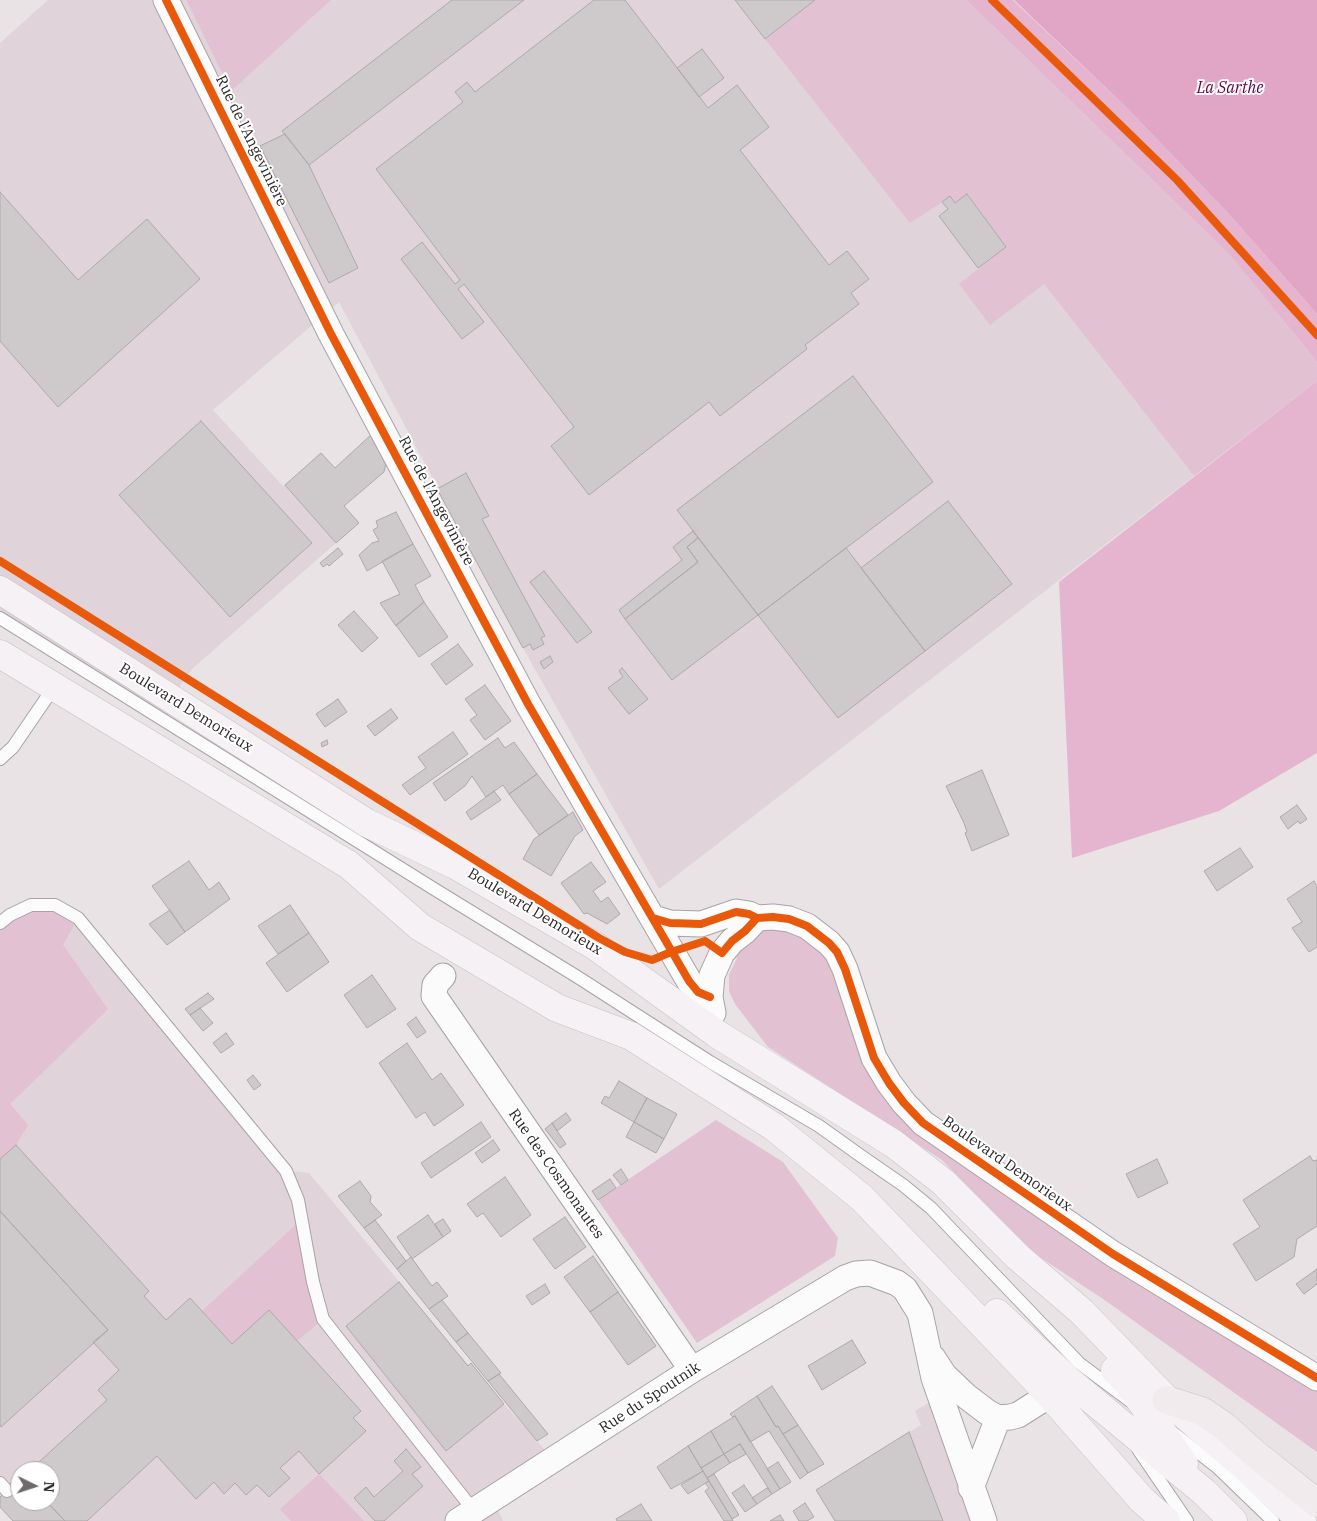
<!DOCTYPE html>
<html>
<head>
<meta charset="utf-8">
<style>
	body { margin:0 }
	#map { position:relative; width:1317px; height:1521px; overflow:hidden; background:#e9e3e6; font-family:"IBM Plex Serif",serif }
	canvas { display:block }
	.north { position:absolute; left:10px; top:1461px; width:50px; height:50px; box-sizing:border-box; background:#fff; border:1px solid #aba9aa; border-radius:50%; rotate:94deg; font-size:14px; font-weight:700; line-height:20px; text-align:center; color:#2c282a }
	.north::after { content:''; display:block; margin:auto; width:18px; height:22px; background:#6e696c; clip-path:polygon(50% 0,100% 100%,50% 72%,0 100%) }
</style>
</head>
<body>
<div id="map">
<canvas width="1317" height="1521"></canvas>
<div class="north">N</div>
</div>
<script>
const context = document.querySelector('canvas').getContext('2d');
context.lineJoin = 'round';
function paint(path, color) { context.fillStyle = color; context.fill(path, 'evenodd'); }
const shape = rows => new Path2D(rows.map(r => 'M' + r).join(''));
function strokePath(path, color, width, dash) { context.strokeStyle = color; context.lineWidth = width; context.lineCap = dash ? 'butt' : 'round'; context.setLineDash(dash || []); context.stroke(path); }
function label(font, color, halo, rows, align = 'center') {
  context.font = font + ' "IBM Plex Serif",serif'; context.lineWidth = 4; context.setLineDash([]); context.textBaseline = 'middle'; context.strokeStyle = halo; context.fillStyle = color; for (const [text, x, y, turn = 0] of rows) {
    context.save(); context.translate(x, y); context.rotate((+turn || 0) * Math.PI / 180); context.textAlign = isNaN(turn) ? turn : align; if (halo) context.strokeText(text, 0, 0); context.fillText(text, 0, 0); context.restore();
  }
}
paint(shape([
	[48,0,186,0,231,90,331,0,966,0,1044,284,1194,476,659,889,523,648,339,302,213,410,283,486,285,485,336,543,193,668,158,716,0,618,0,43],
	[78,918,286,1170,309,1173,468,1365,471,1363,504,1404,554,1460,493,1500,503,1521,13,1521,0,1507,0,1497,7,1491,0,1483,0,923],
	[20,1471,50,1471,50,1501,20,1501],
	[940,1396,984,1521,835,1521,816,1490,921,1425,915,1411]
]), '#e0d3d9');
paint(shape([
	[186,0,331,0,231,91],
	[815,0,966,0,1229,254,1317,362,1317,381,1194,476,1044,284,990,325,959,284,1006,247,968,194,955,203,942,202,910,223,765,39],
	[31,905,78,918,63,945,108,1009,10,1104,28,1125,16,1145,0,1159,0,923],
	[757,918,819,934,904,1103,1317,1374,1317,1452,1106,1301,1032,1252,942,1160,768,1047,735,1004,729,991,729,975,737,958,732,941],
	[716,1120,783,1162,838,1238,835,1256,697,1343,598,1200],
	[302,1219,323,1319,297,1341,270,1312,232,1344,202,1311],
	[319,1474,364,1521,291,1521,280,1509]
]), '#e2c1d2');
paint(shape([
	[966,0,1013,0,1125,106,1229,214,1317,314,1317,362,1229,254],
	[1317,381,1317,753,1219,811,1072,858,1059,582]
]), '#e5b4ce');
paint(shape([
	[1014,0,1317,0,1317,314,1229,214,1125,106]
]), '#e1a5c6');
const building = shape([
	[452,0,524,0,309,165,282,131,452,0],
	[594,0,625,0,708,108,737,85,769,127,740,150,829,265,847,251,869,279,851,293,859,304,805,345,807,349,720,416,709,402,589,495,551,446,574,427,464,284,458,289,484,322,462,339,401,259,422,242,455,284,460,280,376,169,463,102,455,92,467,82,475,92,594,0],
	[735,0,815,0,765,39,735,0],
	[702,49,724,78,699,97,677,68,702,49],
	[285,134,309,165,358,268,329,283,260,146,285,134],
	[0,192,78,280,147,219,200,279,58,407,0,341,0,192],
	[967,194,1006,247,978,268,939,216,948,209,942,202,950,196,955,203,967,194],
	[853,376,933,482,758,615,677,510,853,376],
	[201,421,312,543,230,617,119,495,201,421],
	[373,433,387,459,384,472,344,506,359,523,336,543,285,485,321,453,335,468,373,433],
	[466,473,489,516,482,519,545,636,541,638,544,644,533,650,530,644,523,648,437,489,466,473],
	[948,501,1012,584,925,651,861,568,948,501],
	[396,512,413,544,367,571,359,555,372,543,379,541,373,530,378,527,376,521,396,512],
	[693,531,698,538,687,547,698,562,625,619,619,610,682,560,673,547,693,531],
	[698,538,758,615,672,680,625,619,698,562,687,547,698,538],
	[413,544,431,576,415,585,424,602,396,626,380,603,400,594,382,561,413,544],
	[338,548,343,554,329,566,327,564,323,567,320,563,338,548],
	[846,548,925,651,838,718,758,615,846,548],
	[544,571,592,632,577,643,530,582,544,571],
	[424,602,448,637,419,657,396,625,424,602],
	[354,611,378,638,362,652,338,625,354,611],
	[458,644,473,665,446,685,431,664,458,644],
	[550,656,553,662,544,669,540,662,550,656],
	[622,668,648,699,629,714,608,688,623,677,619,671,622,668],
	[485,685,511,721,485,740,470,720,477,715,465,699,485,685],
	[338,699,347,712,325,727,316,714,338,699],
	[391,709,398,718,375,736,367,726,391,709],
	[453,732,468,754,410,795,402,785,426,768,418,757,453,732],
	[498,738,505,748,514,742,537,774,509,794,503,785,486,797,472,776,465,786,445,801,433,783,498,738],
	[327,740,328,744,322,747,321,743,327,740],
	[982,770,1009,835,972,851,965,833,967,832,964,823,946,786,982,770],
	[537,774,568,815,539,835,509,794,537,774],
	[494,791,501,800,471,820,466,812,494,791],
	[1297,805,1307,819,1300,824,1298,821,1288,829,1280,817,1297,805],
	[573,812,583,830,575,836,551,876,523,859,534,839,573,812],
	[1240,848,1253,867,1217,891,1204,871,1240,848],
	[189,861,209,890,219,882,230,899,185,932,152,886,189,861],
	[591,862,606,882,593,891,601,902,608,897,620,914,607,924,587,913,584,914,561,883,591,862],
	[1314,881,1317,886,1317,947,1309,952,1292,928,1302,922,1287,899,1314,881],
	[290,905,309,933,278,954,258,926,290,905],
	[170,910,185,932,167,945,149,924,170,910],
	[309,933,329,962,287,992,266,963,309,933],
	[372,975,396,1009,367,1028,344,995,372,975],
	[208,993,214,999,190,1015,185,1009,208,993],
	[200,1008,213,1023,203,1031,190,1015,200,1008],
	[416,1017,426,1032,417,1038,407,1024,416,1017],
	[226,1033,234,1044,221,1053,213,1043,226,1033],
	[407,1043,432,1080,441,1073,464,1105,434,1126,425,1112,416,1118,379,1063,407,1043],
	[253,1075,261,1085,254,1090,247,1080,253,1075],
	[619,1081,647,1098,634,1122,601,1103,605,1096,609,1098,619,1081],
	[647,1098,677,1114,664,1139,634,1122,647,1098],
	[566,1113,571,1120,557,1131,552,1123,566,1113],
	[481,1122,491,1137,431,1178,421,1163,481,1122],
	[634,1122,664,1139,656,1153,626,1137,634,1122],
	[552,1123,566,1144,560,1148,545,1129,552,1123],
	[493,1140,500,1150,482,1163,475,1153,493,1140],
	[16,1145,149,1291,144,1296,166,1320,190,1298,232,1344,269,1310,361,1411,353,1418,366,1431,319,1474,299,1451,280,1468,290,1478,269,1497,257,1485,246,1495,235,1483,224,1494,214,1482,196,1499,157,1456,87,1521,65,1521,46,1501,50,1501,50,1471,29,1471,107,1400,98,1390,119,1370,93,1342,108,1330,0,1211,0,1159,16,1145],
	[1310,1156,1313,1161,1317,1160,1317,1226,1297,1239,1294,1257,1256,1281,1233,1244,1260,1227,1243,1200,1310,1156],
	[1157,1159,1168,1183,1138,1198,1126,1174,1157,1159],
	[621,1169,628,1180,621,1185,613,1175,621,1169],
	[505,1177,531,1215,501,1237,483,1213,477,1217,467,1204,505,1177],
	[610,1179,616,1188,598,1200,592,1191,610,1179],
	[360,1181,371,1196,370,1202,382,1215,364,1228,338,1196,360,1181],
	[0,1211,108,1330,1,1427,0,1425,0,1211],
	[428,1215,443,1237,412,1259,397,1237,428,1215],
	[565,1217,586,1247,555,1269,533,1239,565,1217],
	[443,1219,451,1231,443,1237,435,1224,443,1219],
	[375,1220,406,1261,397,1269,364,1228,375,1220],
	[593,1256,618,1292,590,1312,564,1277,593,1256],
	[411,1257,432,1286,437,1282,448,1296,429,1309,397,1269,411,1257],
	[1317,1269,1317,1284,1304,1294,1296,1284,1317,1269],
	[399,1282,468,1366,471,1363,504,1404,446,1451,346,1326,399,1282],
	[545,1284,550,1293,532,1305,526,1296,545,1284],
	[618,1292,656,1346,628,1365,590,1312,618,1292],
	[442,1300,468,1333,456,1342,429,1309,442,1300],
	[468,1333,501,1373,488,1381,456,1342,468,1333],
	[852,1340,866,1363,822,1390,808,1366,852,1340],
	[499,1374,548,1434,537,1441,488,1381,499,1374],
	[772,1386,798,1425,783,1434,778,1426,776,1427,757,1396,772,1386],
	[757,1396,776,1427,778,1426,808,1473,800,1479,769,1431,750,1442,735,1416,733,1417,730,1414,757,1396],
	[735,1416,780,1489,772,1494,740,1444,724,1454,711,1431,735,1416],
	[798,1425,824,1464,808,1473,783,1434,798,1425],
	[711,1431,724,1454,701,1468,688,1446,711,1431],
	[909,1432,943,1521,835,1521,816,1490,909,1432],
	[740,1444,746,1454,730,1463,724,1454,740,1444],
	[688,1446,703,1471,671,1489,657,1467,688,1446],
	[406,1449,421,1467,412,1474,423,1486,384,1521,375,1521,354,1498,366,1487,374,1497,403,1471,394,1461,406,1449],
	[724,1454,730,1463,707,1478,701,1468,724,1454],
	[778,1462,791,1482,780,1489,767,1469,778,1462],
	[703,1471,709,1481,688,1494,681,1485,703,1471],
	[714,1474,739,1515,732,1519,707,1478,714,1474],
	[20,1480,20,1501,46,1501,65,1521,13,1521,0,1507,0,1497,20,1480],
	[709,1481,732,1519,733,1521,724,1521,705,1491,709,1488,705,1483,709,1481],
	[744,1485,757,1504,745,1512,732,1493,744,1485],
	[767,1488,772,1494,757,1504,752,1498,767,1488],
	[805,1503,814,1517,807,1521,799,1521,793,1511,805,1503],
	[641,1504,652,1521,617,1521,616,1519,641,1504],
	[780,1515,784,1521,770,1521,780,1515]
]);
paint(building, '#cec9cb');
strokePath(building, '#ada9ab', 1);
const lane = shape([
	[0,618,439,892,576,976,710,1062,819,1126,861,1156,903,1185,931,1208,1079,1363,1130,1401],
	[0,759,13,747,54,687],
	[0,923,10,915,31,905,55,905,78,918,286,1171,298,1200,313,1282,323,1319,474,1511],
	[1172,1432,1217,1467,1273,1521],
	[1138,1449,1187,1521],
	[0,1483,7,1491]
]);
const street = shape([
	[166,0,331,334,528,704,689,981,698,992,710,997],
	[653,918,670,923,701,924,736,912,749,914,757,918,773,917,789,919,807,926,829,943,837,952,845,969,874,1058,889,1083,904,1103,923,1123,1113,1254,1317,1378],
	[443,976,435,985,434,996,692,1370],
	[713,1013,710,997,712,975,722,953,732,941,745,931,757,918],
	[933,1358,944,1375,966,1396,987,1412,998,1418,1010,1417,1018,1415,1040,1401,1048,1393],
	[971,1488,998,1418],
	[458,1521,692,1370,845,1278,856,1274,870,1273,897,1283,905,1289,920,1313,934,1378,984,1521]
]);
const primary = shape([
	[0,590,367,823,455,865,595,946,717,1034,894,1144,943,1182,1018,1257,1082,1312,1167,1400,1246,1468,1302,1521],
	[0,654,349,865,420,927,557,1008,631,1036,774,1127,862,1198,1048,1393,1142,1500,1166,1521],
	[997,1313,1068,1380,1204,1492,1233,1521],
	[1115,1370,1129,1384,1184,1464]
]);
const highway = shape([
	[1167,1400,1202,1411,1224,1426,1254,1453,1317,1503]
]);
strokePath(lane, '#a8a3a6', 14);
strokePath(street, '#a8a3a6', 27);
strokePath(primary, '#c5c2c4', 29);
strokePath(highway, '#c5c2c4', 29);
strokePath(lane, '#fcfbfb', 12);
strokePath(street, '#fcfbfb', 25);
strokePath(primary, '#f6f1f4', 28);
strokePath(highway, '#f2ebee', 28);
strokePath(shape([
	[166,0,331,334,528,704,689,981,698,992,710,997],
	[992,0,1177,180,1317,335],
	[0,561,599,938,625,952,652,960,671,952,705,941,722,953,732,941,745,931,757,918],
	[653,918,670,923,701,924,736,912,749,914,757,918,773,917,789,919,807,926,829,943,837,952,845,969,874,1058,889,1083,904,1103,923,1123,1113,1254,1317,1378]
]), '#e8590c', 8);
label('15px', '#2c282a', '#fff', [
	["Rue de l'Angevinière",251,141,64],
	["Rue de l'Angevinière",436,501,62],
	["Boulevard Demorieux",186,708,32],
	["Boulevard Demorieux",535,912,31],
	["Boulevard Demorieux",1007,1164,35],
	["Rue des Cosmonautes",556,1174,55],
	["Rue du Spoutnik",650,1398,-33]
]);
label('italic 16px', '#670047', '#fff', [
	["La Sarthe",1230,88]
]);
</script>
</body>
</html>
